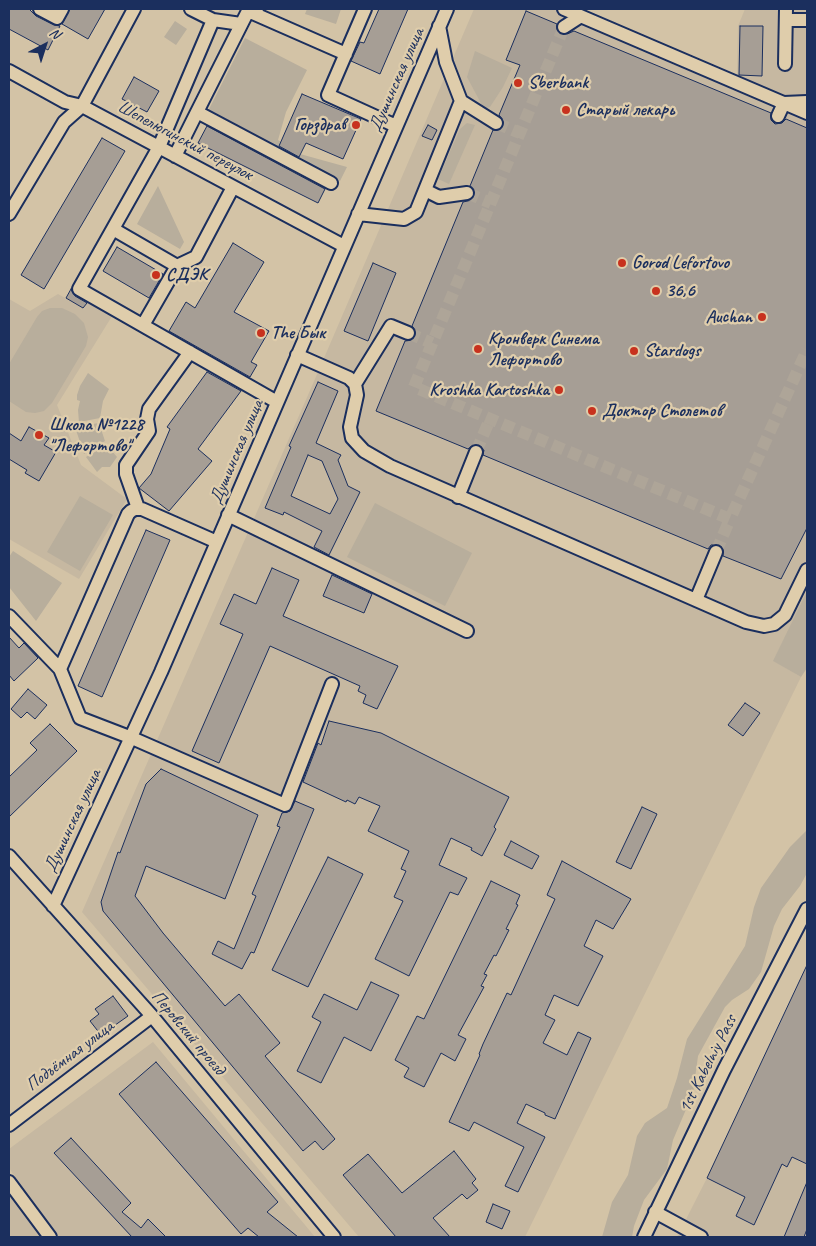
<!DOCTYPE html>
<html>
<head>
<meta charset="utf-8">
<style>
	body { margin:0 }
	#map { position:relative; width:816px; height:1246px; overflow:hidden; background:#d3c3a6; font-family:Caveat,sans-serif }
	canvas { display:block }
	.frame { position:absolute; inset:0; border:10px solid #1b2f5e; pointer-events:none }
	.north { position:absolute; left:20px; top:20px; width:50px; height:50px; -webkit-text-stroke:4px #dfcdab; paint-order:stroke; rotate:40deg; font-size:14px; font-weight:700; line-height:20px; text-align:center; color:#1b2f5e }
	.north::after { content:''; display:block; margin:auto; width:18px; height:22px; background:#1b2f5e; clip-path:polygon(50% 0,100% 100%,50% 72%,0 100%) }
</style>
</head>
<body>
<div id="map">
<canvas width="816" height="1246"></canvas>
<div class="frame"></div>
<div class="north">N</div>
</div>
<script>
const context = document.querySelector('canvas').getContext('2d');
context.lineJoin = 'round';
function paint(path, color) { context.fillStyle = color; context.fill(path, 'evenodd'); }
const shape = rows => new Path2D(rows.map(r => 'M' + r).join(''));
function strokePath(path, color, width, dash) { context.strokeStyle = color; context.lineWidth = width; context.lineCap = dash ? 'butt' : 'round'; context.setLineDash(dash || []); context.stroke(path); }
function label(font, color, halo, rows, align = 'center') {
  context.font = font + ' Caveat,sans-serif'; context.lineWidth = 4.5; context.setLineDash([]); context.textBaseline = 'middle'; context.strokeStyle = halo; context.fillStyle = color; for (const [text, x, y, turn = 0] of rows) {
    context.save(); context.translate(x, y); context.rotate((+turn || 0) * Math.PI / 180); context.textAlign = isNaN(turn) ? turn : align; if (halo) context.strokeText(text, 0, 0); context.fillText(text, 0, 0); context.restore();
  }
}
paint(shape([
	[474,9,584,9,737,78,738,26,745,9,807,9,807,591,774,661,801,677,525,1237,359,1237,82,912,315,379],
	[58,294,83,308,89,298,114,313,57,405,81,465,127,499,79,579,9,539,9,299,30,311],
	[807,965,807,1237,677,1237,707,1178],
	[153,1042,315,1237,9,1237,9,1188,18,1181,9,1168,9,1149]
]), '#c6b8a1');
paint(shape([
	[307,9,341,9,336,24,305,14],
	[175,21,187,29,176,45,164,37],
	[245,38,307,70,286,112,278,140,300,154,347,167,340,181,207,113],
	[475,51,512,68,503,87,490,107,484,109,467,77],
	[467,123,475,125,449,184,438,179,460,129],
	[158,186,184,242,180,249,137,224],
	[50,308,62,308,75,314,84,323,88,337,86,346,52,403,44,411,35,413,26,412,9,401,9,364,37,317,42,311],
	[88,373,109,389,103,401,100,418,79,422,78,410,80,401,77,400,77,395,80,386],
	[99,423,105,441,84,454,75,427],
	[107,445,117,457,110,467,102,467,97,472,86,457],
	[80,496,113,515,80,571,47,552],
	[375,503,472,553,445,606,347,557],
	[13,551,62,583,36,621,9,587,9,557],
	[807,591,807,668,801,677,773,661],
	[807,830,807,873,800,886,782,909,774,926,761,972,749,989,732,1000,725,1007,698,1056,693,1093,673,1140,667,1169,644,1200,634,1226,632,1237,602,1237,612,1202,628,1175,637,1136,645,1123,667,1108,677,1078,687,1039,745,946,754,907,761,888,790,847]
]), '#b8ae9c');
const building = shape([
	[9,9,29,9,36,16,54,25,60,26,48,50,9,29,9,9],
	[70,9,105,9,88,39,62,24,70,9],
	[379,9,408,9,380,74,351,61,360,42,364,43,379,9],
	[526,11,557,24,557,31,561,34,565,35,574,31,771,113,771,120,775,124,782,123,786,119,807,128,807,528,781,579,723,556,723,547,719,544,711,545,708,549,483,455,484,450,479,445,474,444,468,449,376,411,405,341,413,340,415,337,416,331,412,326,463,202,472,200,474,196,475,191,470,186,493,130,499,130,503,127,503,120,499,115,520,65,506,60,526,11],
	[740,26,763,26,762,76,739,75,740,26],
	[134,77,159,91,147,112,122,99,134,77],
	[302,94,361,119,343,159,306,143,299,157,279,146,302,94],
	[428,125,437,130,432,140,422,136,428,125],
	[207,126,325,189,318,203,198,143,207,126],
	[102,138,125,151,44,289,21,275,102,138],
	[233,243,264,262,234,312,269,331,251,362,257,365,250,377,169,331,186,302,195,308,233,243],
	[117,247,163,274,149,298,103,271,117,247],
	[373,263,396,273,368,341,344,331,373,263],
	[71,289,75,296,87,303,83,308,66,298,71,289],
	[207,372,241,391,198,449,212,461,169,511,139,488,151,474,170,429,167,427,207,372],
	[318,382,338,391,316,443,341,455,338,460,348,486,360,492,329,555,314,547,322,531,284,512,283,515,265,508,291,447,289,446,318,382],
	[308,455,322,461,338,499,330,514,291,496,308,455],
	[29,427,49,438,44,445,56,452,39,481,25,473,27,470,9,459,9,433,21,441,29,427],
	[146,530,170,540,102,697,78,686,146,530],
	[272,568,299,580,283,616,398,666,377,709,363,703,366,695,358,691,360,686,270,646,219,763,192,751,243,634,220,624,234,594,256,604,272,568],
	[332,575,372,594,364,613,323,596,332,575],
	[9,637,19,648,24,643,38,658,14,681,9,675,9,637],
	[28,689,47,705,35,719,27,712,21,718,11,709,28,689],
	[745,703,760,713,743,736,728,725,745,703],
	[329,721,381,733,509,797,494,827,496,829,482,856,471,850,472,848,451,838,439,865,467,878,458,895,450,892,409,976,375,959,403,901,394,897,406,871,401,869,409,851,368,831,380,806,359,797,355,804,347,800,346,802,303,782,318,743,321,745,329,721],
	[50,724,77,751,9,817,9,777,37,750,30,743,50,724],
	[161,769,258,815,225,899,146,866,135,896,163,933,225,1006,239,994,280,1043,265,1056,335,1139,323,1150,315,1141,303,1151,103,911,101,902,118,852,120,853,146,784,161,769],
	[295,801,314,809,254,953,251,952,242,969,212,954,218,941,234,949,256,896,252,894,280,827,277,826,282,813,290,811,295,801],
	[642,807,657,814,631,869,616,862,642,807],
	[511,841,539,856,532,869,504,855,511,841],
	[328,857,363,874,308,987,272,970,328,857],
	[562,861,631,899,613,929,596,920,584,946,603,956,578,1006,554,995,545,1015,555,1020,543,1043,567,1055,578,1032,591,1038,555,1119,545,1115,545,1113,526,1104,517,1123,545,1137,518,1192,505,1186,524,1147,474,1122,469,1131,449,1122,480,1055,479,1054,483,1044,507,993,511,995,555,899,547,895,562,861],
	[491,881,520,895,516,904,518,905,506,929,509,930,496,956,494,955,484,974,487,975,481,986,484,987,458,1035,466,1039,455,1061,441,1053,424,1087,404,1077,409,1068,395,1060,417,1016,424,1019,491,881],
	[807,965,807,1164,792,1157,787,1167,782,1164,754,1225,736,1216,745,1197,707,1178,807,965],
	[371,982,399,995,371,1051,344,1037,321,1083,297,1071,321,1022,312,1017,324,994,357,1010,371,982],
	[113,996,128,1016,101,1035,90,1021,99,1014,95,1009,113,996],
	[156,1062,278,1202,267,1212,298,1237,259,1237,248,1228,241,1234,119,1094,156,1062],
	[71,1138,131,1203,122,1212,141,1228,148,1219,166,1237,132,1237,54,1153,71,1138],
	[454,1151,476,1179,472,1183,478,1190,467,1199,462,1194,433,1218,450,1237,396,1237,343,1175,368,1154,402,1193,454,1151],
	[807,1182,807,1229,804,1237,784,1237,807,1182],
	[493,1204,510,1211,502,1229,486,1222,493,1204]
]);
paint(building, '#a69e95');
strokePath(building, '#1b2f5e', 1);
strokePath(shape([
	[564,27,414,387,730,519,807,350],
	[496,123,520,133],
	[467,193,491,203],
	[408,333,432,343],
	[476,452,490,419],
	[716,552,730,519]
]), '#aea598', 12, [12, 6]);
const minor = shape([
	[40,9,57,18,62,9],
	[191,9,213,20,241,24],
	[257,9,248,11,197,112,331,183],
	[365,9,328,95,396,126],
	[564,9,807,113],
	[248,11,346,54],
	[213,20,159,147,79,289,277,402],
	[786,20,807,20],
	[439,26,446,62,461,101],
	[564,27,581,16],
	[785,64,786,9],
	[9,71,65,102,82,106,344,246],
	[778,116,784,103,807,102],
	[175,156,197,112],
	[425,190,439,197,467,193],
	[9,214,64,122,82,106,134,9],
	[358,214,404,219,416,212,461,101,496,123],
	[113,229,177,266],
	[143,325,177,266,196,257,233,187],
	[297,355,349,378,355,384,357,395,350,427,352,438,364,451,390,466,746,622,764,626,774,624,785,615,807,570],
	[355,384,391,326,408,333],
	[458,497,476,452],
	[138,508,126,474,126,465,149,431,147,419,149,409,190,352],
	[228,515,467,631],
	[696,600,716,552],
	[9,616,60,669,80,718,132,738,285,805,332,684],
	[60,669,128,514,131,511,135,509,142,509,217,542],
	[9,856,152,1016,334,1237],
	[53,906,161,672,447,9],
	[9,1125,152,1016],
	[9,1182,50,1237],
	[655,1212,701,1237],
	[644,1237,724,1070,807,909]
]);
strokePath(minor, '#1b2f5e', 16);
strokePath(minor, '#dfcdab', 12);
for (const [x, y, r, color] of [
	[518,83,5,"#c8321e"],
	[566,110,5,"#c8321e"],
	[356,125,5,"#c8321e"],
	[622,263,5,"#c8321e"],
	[156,275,5,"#c8321e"],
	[656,291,5,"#c8321e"],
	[762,317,5,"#c8321e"],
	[261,333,5,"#c8321e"],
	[478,349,5,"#c8321e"],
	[634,351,5,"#c8321e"],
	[559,390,5,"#c8321e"],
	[592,411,5,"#c8321e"],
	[39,435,5,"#c8321e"]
]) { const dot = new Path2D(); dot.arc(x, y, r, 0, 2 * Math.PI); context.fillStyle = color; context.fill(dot); strokePath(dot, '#dfcdab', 2); }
label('18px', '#1b2f5e', '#dfcdab', [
	["Душинская улица",397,80,-66],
	["Шепелюгинский переулок",185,141,28],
	["Душинская улица",237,452,-67],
	["Душинская улица",73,821,-65],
	["Перовский проезд",188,1033,50],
	["Подъёмная улица",70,1056,-37],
	["1st Kabelniy Pass",708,1064,-63]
]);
label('bold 18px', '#1b2f5e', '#dfcdab', [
	["Sberbank",528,83],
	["Старый лекарь",576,110],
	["Горздрав",346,125,"right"],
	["Gorod Lefortovo",632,263],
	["СДЭК",166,275],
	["36,6",666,291],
	["Auchan",752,317,"right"],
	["The Бык",271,333],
	["Кронверк Синема",488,339],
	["Лефортово",488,360],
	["Stardogs",644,351],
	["Kroshka Kartoshka",549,390,"right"],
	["Доктор Столетов",602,411],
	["Школа №1228",49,425],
	["\"Лефортово\"",49,446]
], 'left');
</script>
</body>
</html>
